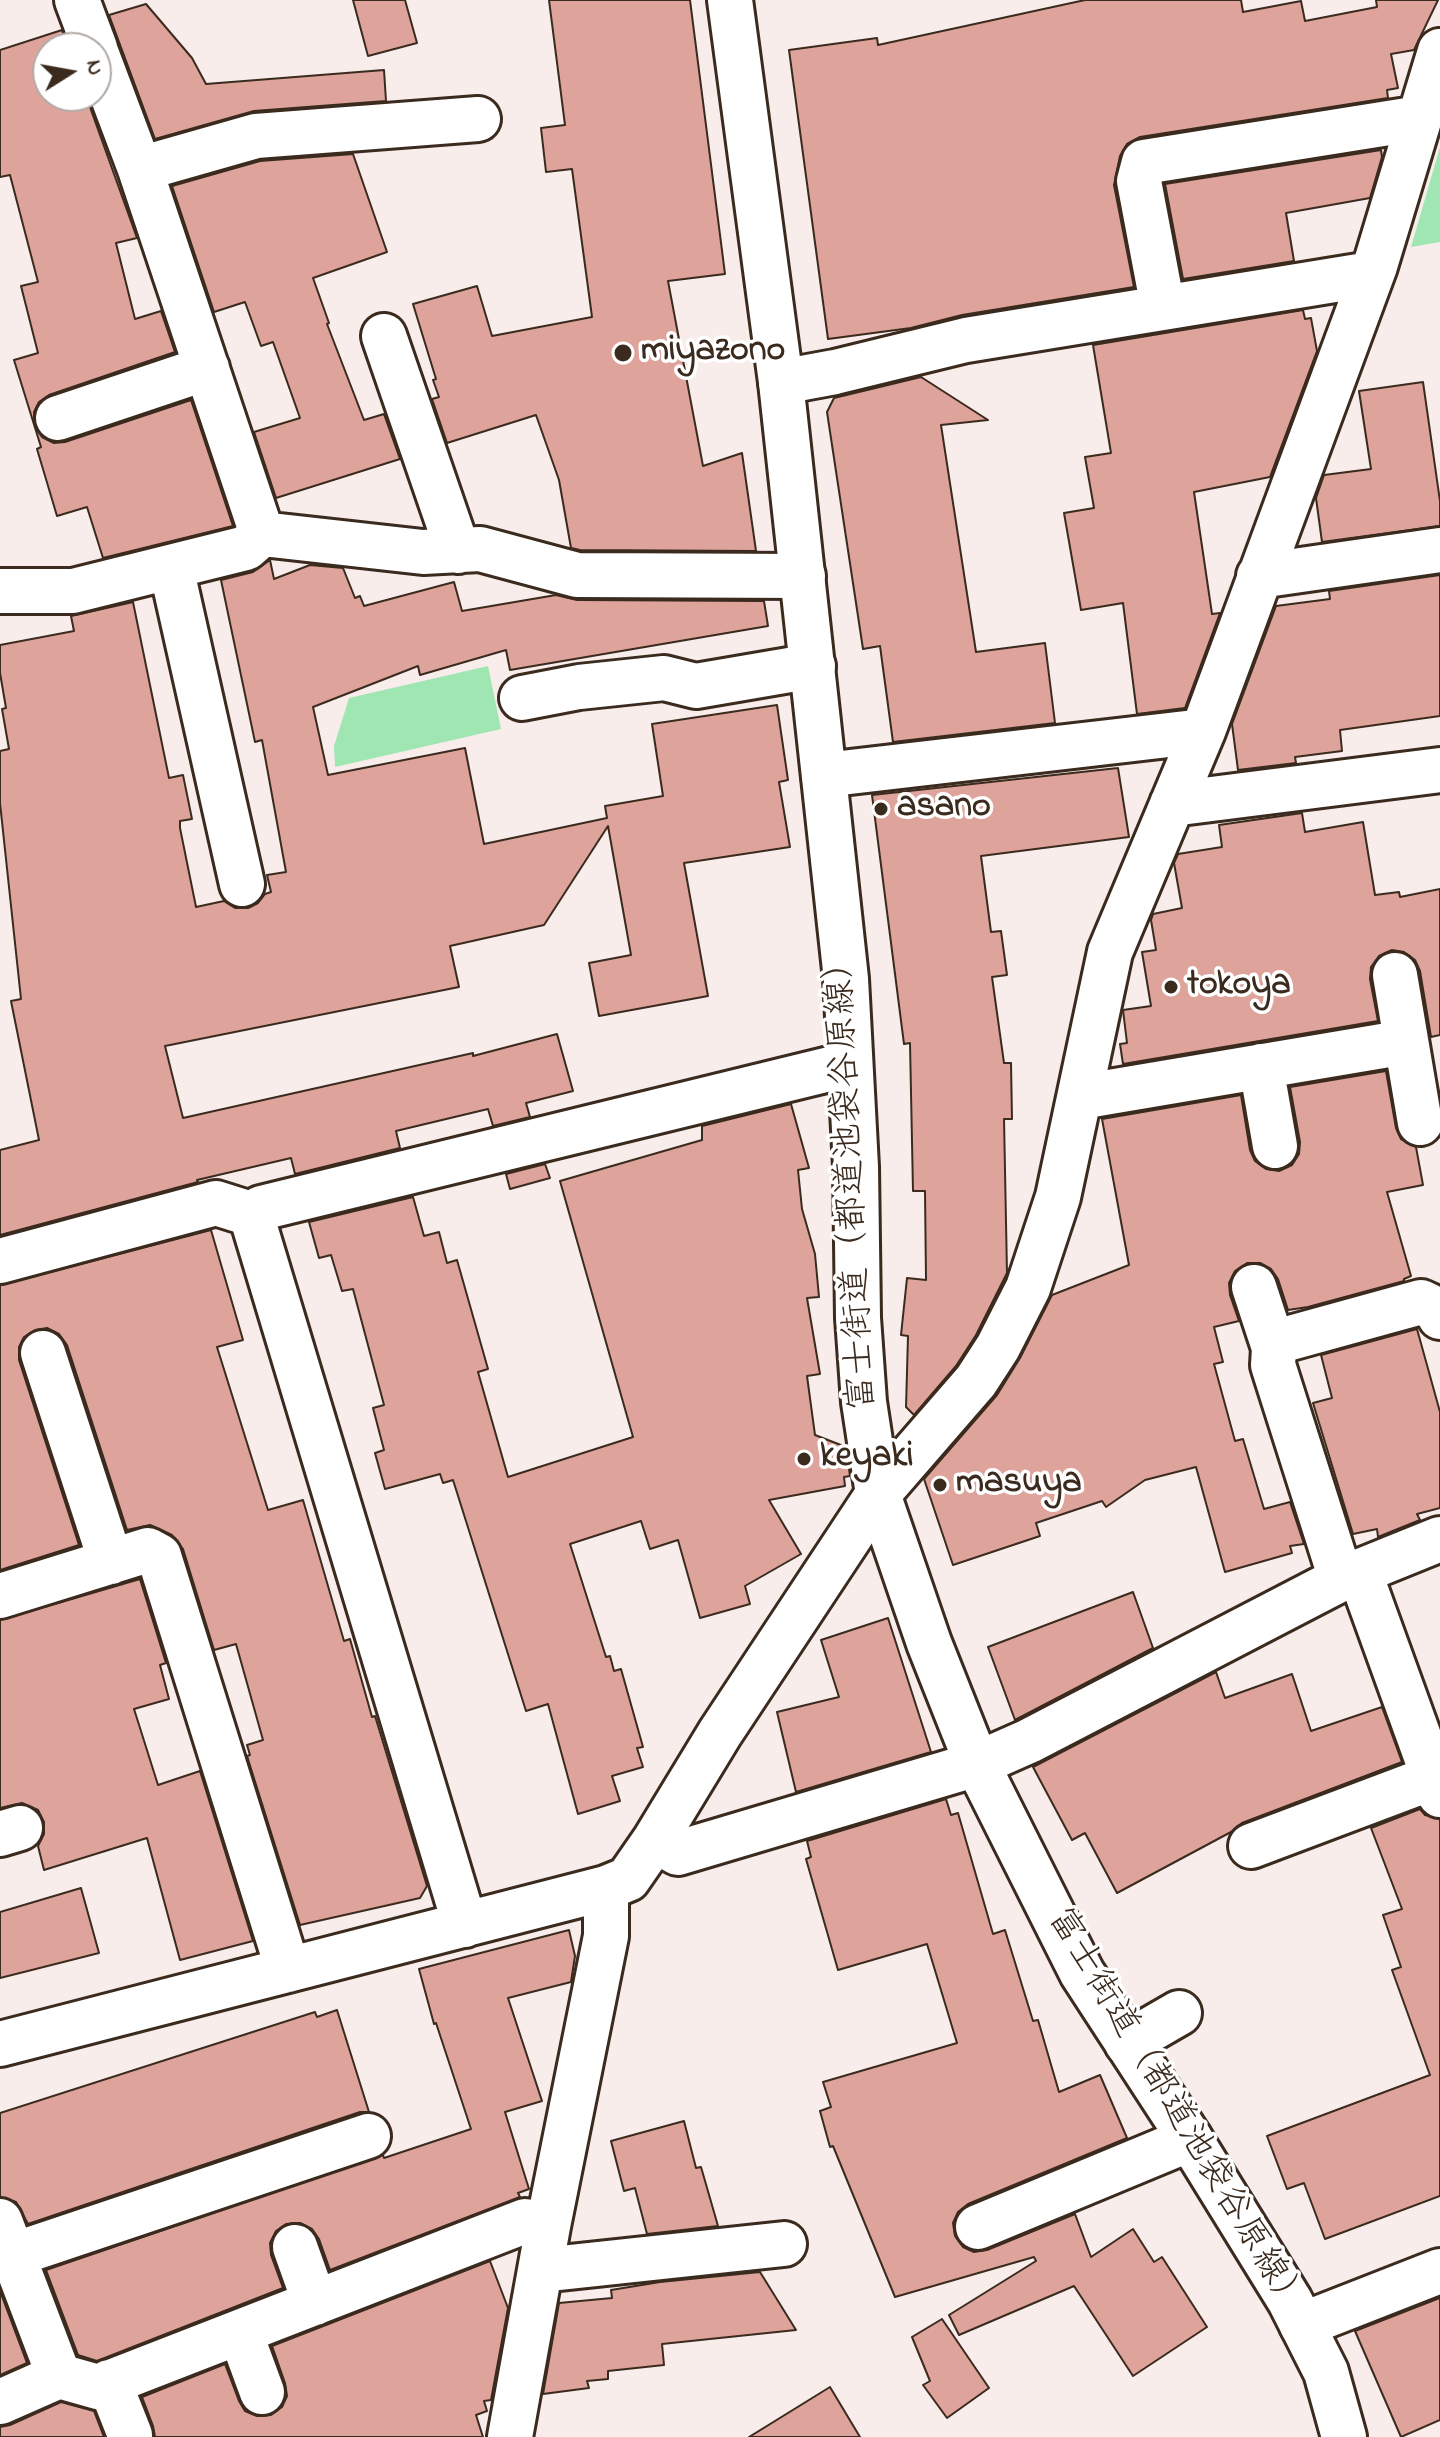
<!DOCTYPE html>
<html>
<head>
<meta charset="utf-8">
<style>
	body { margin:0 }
	#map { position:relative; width:1440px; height:2437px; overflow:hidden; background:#f8edeb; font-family:"Indie Flower",sans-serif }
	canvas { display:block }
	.north { position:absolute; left:32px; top:32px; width:80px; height:80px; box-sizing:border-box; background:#fff; border:2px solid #b1aaa5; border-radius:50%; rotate:79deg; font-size:22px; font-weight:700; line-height:32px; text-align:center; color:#3b2a1e }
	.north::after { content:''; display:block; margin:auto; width:28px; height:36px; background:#3b2a1e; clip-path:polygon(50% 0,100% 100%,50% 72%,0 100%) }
</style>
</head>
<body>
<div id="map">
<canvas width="1440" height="2437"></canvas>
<div class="north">N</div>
</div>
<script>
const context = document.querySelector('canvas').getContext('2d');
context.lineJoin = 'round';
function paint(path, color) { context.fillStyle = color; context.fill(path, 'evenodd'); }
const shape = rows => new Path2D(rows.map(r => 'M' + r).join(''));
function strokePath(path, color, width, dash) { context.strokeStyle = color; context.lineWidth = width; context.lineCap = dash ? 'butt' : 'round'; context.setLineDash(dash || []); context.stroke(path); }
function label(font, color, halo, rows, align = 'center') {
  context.font = font + ' "Indie Flower","Klee One",sans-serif'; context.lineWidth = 7; context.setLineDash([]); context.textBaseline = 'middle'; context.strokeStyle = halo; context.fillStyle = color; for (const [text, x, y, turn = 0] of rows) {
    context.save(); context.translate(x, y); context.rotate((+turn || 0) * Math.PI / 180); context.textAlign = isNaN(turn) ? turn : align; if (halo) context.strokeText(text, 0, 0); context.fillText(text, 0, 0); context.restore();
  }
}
paint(shape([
	[1440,147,1440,242,1411,247],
	[488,666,501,729,335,767,334,746,349,698]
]), '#a0e6b3');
const building = shape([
	[353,0,405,0,417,43,368,56,353,0],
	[549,0,690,0,725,274,668,281,703,466,742,453,756,551,580,550,571,548,559,480,536,415,447,443,432,399,439,397,433,380,436,379,413,304,477,286,492,336,592,317,572,169,546,172,541,128,565,125,549,0],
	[1085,0,1241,0,1243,12,1301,1,1305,21,1377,7,1376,0,1438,0,1414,50,1391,54,1398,88,1387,90,1388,98,1140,137,1127,144,1120,156,1114,185,1134,287,962,315,911,328,828,339,789,50,877,38,878,45,1085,0],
	[146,4,192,58,206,84,384,70,386,101,254,111,155,139,109,15,146,4],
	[62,30,68,48,48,48,48,96,86,96,137,238,116,243,135,319,161,311,175,352,49,395,39,402,34,412,35,427,42,437,54,443,65,442,191,400,233,526,103,558,87,507,57,516,37,449,41,447,14,360,38,353,21,286,38,282,10,175,0,177,0,50,62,30],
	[1381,150,1382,157,1370,198,1286,213,1294,261,1183,279,1165,184,1381,150],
	[353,154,387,252,313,278,329,323,327,324,364,420,384,414,400,459,276,498,254,432,300,418,273,342,261,346,245,302,214,312,172,186,260,161,353,154],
	[1303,310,1305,319,1311,318,1317,351,1270,477,1194,492,1212,614,1220,613,1185,708,1137,714,1123,603,1081,610,1064,513,1094,508,1085,457,1111,453,1093,345,1303,310],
	[921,377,988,420,941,425,976,652,1045,643,1055,723,893,742,880,646,863,649,827,412,834,398,921,377],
	[1423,382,1440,501,1440,526,1322,542,1316,498,1324,475,1371,469,1359,391,1423,382],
	[270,560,274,579,310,565,343,568,355,598,360,596,364,606,454,582,462,611,556,595,577,600,764,601,768,626,510,670,506,650,420,675,418,666,313,707,328,775,465,748,484,844,607,818,605,806,663,796,652,724,777,705,788,780,779,782,790,847,684,863,708,996,599,1016,589,963,631,955,608,826,544,925,450,946,459,987,165,1046,183,1118,473,1053,473,1056,557,1034,573,1091,526,1103,530,1117,493,1126,488,1109,396,1131,400,1148,295,1174,291,1158,197,1180,198,1182,0,1235,0,1150,39,1140,11,1001,21,999,0,803,0,751,9,749,2,709,6,708,0,673,0,645,74,631,71,616,133,602,169,778,183,775,192,819,180,821,180,828,196,907,224,901,235,908,248,908,258,903,265,894,271,892,267,875,286,872,262,740,255,742,221,580,253,572,270,560],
	[1440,575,1440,716,1340,730,1342,751,1295,757,1296,763,1238,770,1232,724,1276,606,1330,599,1329,591,1440,575],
	[1118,768,1129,837,981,856,991,932,1001,931,1007,975,992,977,1004,1063,1011,1063,1012,1119,1004,1119,1007,1273,976,1335,956,1366,914,1415,906,1407,908,1336,901,1335,907,1278,926,1280,925,1191,913,1191,910,1043,904,1044,872,795,1118,768],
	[1302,813,1305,832,1363,822,1375,895,1399,892,1400,897,1440,889,1440,1035,1431,1037,1420,971,1415,960,1404,952,1392,950,1379,956,1371,967,1370,979,1378,1021,1123,1064,1120,1044,1127,1043,1123,1010,1151,1006,1142,952,1156,950,1151,920,1153,914,1182,908,1174,863,1178,854,1222,847,1219,825,1302,813],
	[1386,1071,1396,1128,1401,1139,1416,1147,1423,1185,1387,1192,1411,1276,1404,1279,1404,1281,1308,1307,1288,1310,1278,1279,1271,1269,1260,1263,1247,1263,1235,1271,1229,1283,1230,1295,1239,1321,1214,1327,1223,1362,1214,1364,1235,1441,1243,1439,1264,1509,1290,1502,1304,1544,1290,1546,1292,1553,1225,1572,1196,1467,1145,1480,1106,1507,1102,1501,1036,1523,1040,1536,953,1565,924,1479,997,1395,1020,1358,1052,1295,1129,1265,1102,1119,1241,1095,1250,1150,1255,1161,1266,1169,1279,1171,1292,1165,1299,1154,1300,1142,1290,1087,1386,1071],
	[791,1104,809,1168,798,1170,802,1209,815,1254,819,1297,807,1298,820,1374,807,1376,815,1435,846,1447,850,1476,844,1477,845,1486,769,1500,801,1554,745,1586,750,1604,700,1618,678,1540,650,1549,641,1521,570,1544,606,1657,610,1656,614,1671,621,1669,643,1747,637,1748,643,1767,612,1776,620,1801,578,1814,548,1704,526,1711,453,1480,443,1483,440,1474,385,1489,375,1453,384,1450,373,1408,384,1405,353,1289,342,1291,331,1255,319,1258,309,1222,413,1197,424,1236,439,1232,447,1263,457,1260,488,1369,478,1372,508,1477,633,1437,560,1181,702,1140,702,1126,791,1104],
	[545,1164,550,1178,510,1189,506,1174,545,1164],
	[211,1230,243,1340,217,1347,268,1510,303,1500,344,1641,350,1639,372,1717,375,1716,427,1886,420,1898,300,1925,247,1756,250,1755,247,1745,263,1740,236,1644,214,1650,183,1549,172,1535,150,1525,127,1530,67,1345,59,1334,47,1328,35,1330,24,1337,19,1347,19,1360,79,1545,0,1570,0,1285,211,1230],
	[1417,1329,1440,1412,1440,1508,1417,1514,1420,1520,1378,1537,1377,1529,1353,1534,1313,1403,1332,1398,1321,1355,1417,1329],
	[140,1579,166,1663,160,1665,169,1699,134,1709,158,1785,200,1771,253,1941,180,1960,147,1838,44,1870,38,1846,44,1834,44,1822,38,1810,22,1803,0,1808,0,1620,140,1579],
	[1133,1592,1153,1648,1015,1720,988,1647,1133,1592],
	[888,1618,931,1752,796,1792,777,1712,839,1697,821,1640,888,1618],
	[1216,1672,1225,1698,1292,1674,1311,1731,1382,1707,1402,1762,1242,1823,1231,1832,1117,1893,1085,1833,1072,1840,1033,1767,1216,1672],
	[946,1799,951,1815,958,1813,993,1934,1005,1930,1033,2021,1038,2020,1059,2092,1100,2075,1127,2138,968,2204,958,2212,953,2223,955,2236,963,2247,974,2252,987,2250,1075,2214,1091,2257,1133,2229,1154,2262,1162,2257,1207,2327,1133,2376,1074,2286,959,2335,949,2315,1036,2261,1034,2257,895,2297,833,2146,830,2147,820,2111,831,2107,823,2082,957,2043,927,1944,838,1970,806,1859,811,1857,807,1841,946,1799],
	[1420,1809,1425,1815,1440,1819,1440,2196,1325,2239,1304,2183,1287,2189,1267,2136,1430,2075,1392,1970,1401,1967,1383,1915,1402,1909,1371,1828,1420,1809],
	[81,1888,99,1953,0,1978,0,1912,81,1888],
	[569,1930,575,1956,571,1982,508,1998,542,2101,505,2112,529,2189,518,2193,520,2197,330,2270,319,2239,312,2229,300,2223,286,2224,276,2231,270,2243,271,2255,283,2288,97,2361,78,2355,46,2270,383,2155,384,2158,471,2129,436,2023,434,2024,419,1969,569,1930],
	[337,2010,369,2112,360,2112,28,2224,16,2202,0,2197,0,2113,315,2012,317,2017,337,2010],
	[684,2121,696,2168,701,2167,718,2226,647,2234,635,2188,624,2191,611,2141,684,2121],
	[490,2261,508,2308,491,2400,484,2401,487,2411,476,2415,483,2437,155,2437,153,2426,142,2397,225,2364,239,2401,245,2411,257,2416,271,2415,282,2407,287,2396,285,2383,272,2346,490,2261],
	[760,2272,796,2330,662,2344,664,2365,608,2371,608,2379,587,2381,589,2388,543,2394,559,2303,612,2298,611,2290,660,2282,760,2272],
	[0,2291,27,2363,0,2375,0,2291],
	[1440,2298,1440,2420,1401,2437,1355,2331,1440,2298],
	[942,2319,989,2388,947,2418,923,2385,930,2381,912,2337,942,2319],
	[830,2387,860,2437,749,2437,830,2387],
	[61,2402,94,2411,104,2437,0,2437,0,2427,10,2425,61,2402]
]);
paint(building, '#dea49c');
strokePath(building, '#3b2a1e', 2);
const minor = shape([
	[77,0,95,48],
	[96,52,140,169,262,534],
	[140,169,256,136,478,119],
	[1163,308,1139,181,1144,162,1420,118],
	[384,336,458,551],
	[781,382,835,372,966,340,1371,274],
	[58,418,207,368],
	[171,567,242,884],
	[1259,576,1440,550],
	[0,591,73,591,246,548,262,534,423,552,480,549,577,575,803,576],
	[522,698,579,687,664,678,696,686,813,666],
	[824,775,1203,731],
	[1172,804,1440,770],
	[1395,975,1420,1123],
	[1261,1066,1275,1146],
	[1080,1097,1406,1042],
	[0,1261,216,1203,254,1215],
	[1254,1287,1274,1348],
	[43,1353,111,1562],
	[1359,1571,1440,1795],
	[1341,1579,1273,1365,1274,1348,1283,1340,1421,1302,1438,1310,1440,1317],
	[0,1596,148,1550,159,1556,288,1970],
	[0,1834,20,1828],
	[655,1840,678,1853,977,1764,1029,1741,1341,1579,1440,1539],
	[1251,1846,1434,1777],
	[465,1925,254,1224,254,1215,261,1208,850,1064],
	[1127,2043,1179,2013],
	[0,2044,606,1888,628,1879,655,1840,720,1733,878,1494,976,1381,998,1347,1028,1288,1058,1197,1110,952,1203,731,1375,266,1440,51],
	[0,2221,59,2376],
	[978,2227,1190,2139],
	[295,2247,315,2303],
	[13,2255,368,2136],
	[542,2265,560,2268,784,2244],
	[1302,2325,1440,2271],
	[240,2332,262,2392],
	[109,2382,130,2435],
	[0,2402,59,2376,98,2387,525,2221,548,2226],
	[510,2437,548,2226,606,1936,606,1888]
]);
const major = shape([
	[730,0,781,382,846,979,856,1167,858,1318,864,1402,878,1494,929,1643,977,1764,1082,1973,1190,2139,1290,2301,1326,2372,1344,2437]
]);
strokePath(minor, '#3b2a1e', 50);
strokePath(major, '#3b2a1e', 50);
strokePath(minor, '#fff', 44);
strokePath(major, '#fff', 44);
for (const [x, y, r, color] of [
	[623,353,10,"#3b2a1e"],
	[881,809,8,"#3b2a1e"],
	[1171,987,8,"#3b2a1e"],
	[804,1459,8,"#3b2a1e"],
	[940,1485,8,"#3b2a1e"]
]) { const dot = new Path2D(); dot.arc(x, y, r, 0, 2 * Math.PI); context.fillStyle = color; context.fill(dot); strokePath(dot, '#fff', 3); }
label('bold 36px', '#3b2a1e', '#fff', [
	["miyazono",641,353],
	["asano",897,809],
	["tokoya",1187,987],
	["keyaki",820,1459],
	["masuya",956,1485]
], 'left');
label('36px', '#3b2a1e', '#fff', [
	["富士街道（都道池袋谷原線）",854,1177,-93],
	["富士街道（都道池袋谷原線）",1174,2113,59]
]);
</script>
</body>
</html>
